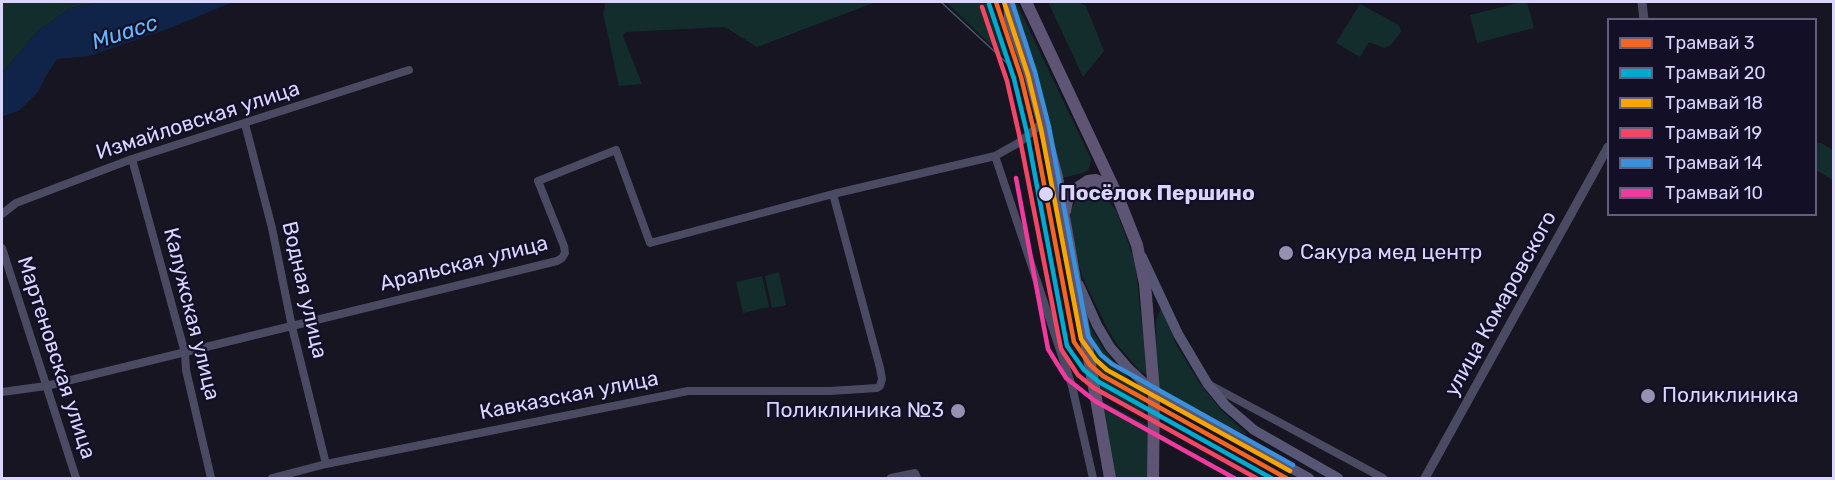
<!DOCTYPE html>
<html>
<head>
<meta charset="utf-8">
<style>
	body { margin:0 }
	#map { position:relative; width:1835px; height:480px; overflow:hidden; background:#161521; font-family:Rubik,sans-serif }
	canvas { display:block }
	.frame { position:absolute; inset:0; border:3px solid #d9d5ff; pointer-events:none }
	.legend { position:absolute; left:1607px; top:18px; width:210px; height:198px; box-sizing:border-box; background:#130f27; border:2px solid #625e7d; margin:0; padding:8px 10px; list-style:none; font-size:18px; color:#d9d5ff }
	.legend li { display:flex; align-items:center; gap:12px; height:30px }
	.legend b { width:30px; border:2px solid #625e7d }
</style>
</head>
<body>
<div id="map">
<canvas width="1835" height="480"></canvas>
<div class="frame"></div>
<ul class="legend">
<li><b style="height:8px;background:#f26522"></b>Трамвай 3</li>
<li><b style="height:8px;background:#00a9ce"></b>Трамвай 20</li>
<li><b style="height:8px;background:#f7a600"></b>Трамвай 18</li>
<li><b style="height:8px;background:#f34667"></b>Трамвай 19</li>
<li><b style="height:8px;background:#3a90db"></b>Трамвай 14</li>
<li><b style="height:8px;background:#f13a9d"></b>Трамвай 10</li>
</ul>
</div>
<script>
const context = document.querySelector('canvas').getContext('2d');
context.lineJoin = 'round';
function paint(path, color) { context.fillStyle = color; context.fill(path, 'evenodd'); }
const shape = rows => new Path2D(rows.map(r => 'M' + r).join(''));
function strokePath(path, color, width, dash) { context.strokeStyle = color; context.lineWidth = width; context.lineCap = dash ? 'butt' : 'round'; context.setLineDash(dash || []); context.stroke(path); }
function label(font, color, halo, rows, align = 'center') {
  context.font = font + ' Rubik,sans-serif'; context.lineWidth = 4.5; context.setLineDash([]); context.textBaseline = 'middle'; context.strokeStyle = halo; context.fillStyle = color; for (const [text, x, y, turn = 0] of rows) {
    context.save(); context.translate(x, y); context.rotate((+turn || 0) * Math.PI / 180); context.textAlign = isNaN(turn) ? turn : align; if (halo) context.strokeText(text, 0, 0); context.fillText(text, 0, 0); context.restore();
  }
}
paint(shape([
	[2,2,102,2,70,8,37,32,2,73],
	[606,2,876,2,757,47,725,27,626,32,623,36,642,84,619,86,603,13],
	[946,2,986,2,1006,59],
	[1008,2,1016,2,1091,159,1089,169,1083,173,1062,178,1042,94,1025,41],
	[1048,2,1078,2,1086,6,1104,51,1083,77],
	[1522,2,1527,2,1534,28,1477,43,1470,15],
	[1360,4,1399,25,1401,32,1391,45,1384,48,1369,42,1360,57,1336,43],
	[1816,143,1821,143,1833,150,1833,180,1816,170],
	[1085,189,1098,190,1116,210,1135,261,1147,375,1140,371,1119,347,1108,330,1083,278,1072,242,1070,212,1077,197],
	[779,272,786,305,772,308,765,276],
	[762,276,769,307,743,313,736,282],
	[1161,307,1177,346,1201,385,1222,411,1246,433,1246,435,1157,388,1156,321],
	[1088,322,1102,347,1119,368,1145,394,1144,417,1101,391],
	[1102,401,1147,425,1147,478,1115,478]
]), '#132d2d');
paint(shape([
	[102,2,233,2,170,28,89,56,57,59,46,76,39,91,20,110,2,117,2,73,37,32,70,8]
]), '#0f2448');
strokePath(shape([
	[245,124,272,228,292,327,326,464],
	[995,156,1072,386,1093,478],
	[132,159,185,353,186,370,211,478],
	[2,214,16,203,132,159,409,70],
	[2,248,76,478],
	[1210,385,1383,478],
	[2,392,46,386,108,371,557,261,562,258,565,253,564,246,538,181,616,150,650,243,833,194,995,156,1020,142,1043,122],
	[272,478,326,464,688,391,830,391,877,388,880,386,882,379,880,368,833,194],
	[891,478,915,473,917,478]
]), '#4a4a62', 8);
strokePath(shape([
	[1642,2,1644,20],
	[1425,478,1608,147]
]), '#4a4a62', 9);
strokePath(shape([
	[1142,257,1178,334,1207,383,1225,405,1254,430,1338,478],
	[1079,285,1097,325,1110,347,1129,369,1154,392,1309,478]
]), '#575674', 10);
strokePath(shape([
	[1009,2,1010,18,1029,72,1057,177,1110,478],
	[1026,2,1118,197,1137,245,1145,284,1154,392,1153,478],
	[1065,211,1067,201,1073,191,1088,181,1096,180,1104,184,1113,192]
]), '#5e5473', 12);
strokePath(shape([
	[941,2,1008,64,1016,78]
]), '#425a6b', 1.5);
strokePath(shape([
	[996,2,1021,77,1034,131,1074,342,1090,365,1103,376,1286,478]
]), '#f26522', 4.5);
strokePath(shape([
	[989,4,1014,79,1027,133,1067,346,1084,370,1099,382,1271,478]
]), '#00a9ce', 4.5);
strokePath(shape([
	[1004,2,1028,75,1041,129,1081,339,1096,360,1107,370,1290,471]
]), '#f7a600', 4.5);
strokePath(shape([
	[982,7,1007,81,1019,134,1061,349,1078,375,1094,388,1256,478]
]), '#f34667', 4.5);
strokePath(shape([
	[1012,2,1035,72,1049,127,1088,336,1101,355,1112,364,1293,465]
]), '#3a90db', 4.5);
strokePath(shape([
	[1016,178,1048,349,1066,378,1095,401,1234,478]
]), '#f13a9d', 4.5);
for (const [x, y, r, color] of [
	[1046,194,8,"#d9d5ff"],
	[1286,253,8,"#9592b1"],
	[1648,396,8,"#9592b1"],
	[958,411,8,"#9592b1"]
]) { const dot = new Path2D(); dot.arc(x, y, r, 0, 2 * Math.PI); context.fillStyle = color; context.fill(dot); strokePath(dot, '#130f27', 2); }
label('21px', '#d9d5ff', '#130f27', [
	["Измайловская улица",198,121,-18],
	["Аральская улица",464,264,-14],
	["Водная улица",304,290,77],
	["улица Комаровского",1501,304,-61],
	["Калужская улица",191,314,76],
	["Мартеновская улица",56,358,72],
	["Кавказская улица",569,396,-11]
]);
label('bold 21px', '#d9d5ff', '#130f27', [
	["Посёлок Першино",1060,194]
], 'left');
label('21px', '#d9d5ff', '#130f27', [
	["Сакура мед центр",1300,253],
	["Поликлиника",1662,396],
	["Поликлиника №3",944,411,"right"]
], 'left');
label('italic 22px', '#63b9ff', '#130f27', [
	["Миасс",125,33,-18]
]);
</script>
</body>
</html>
